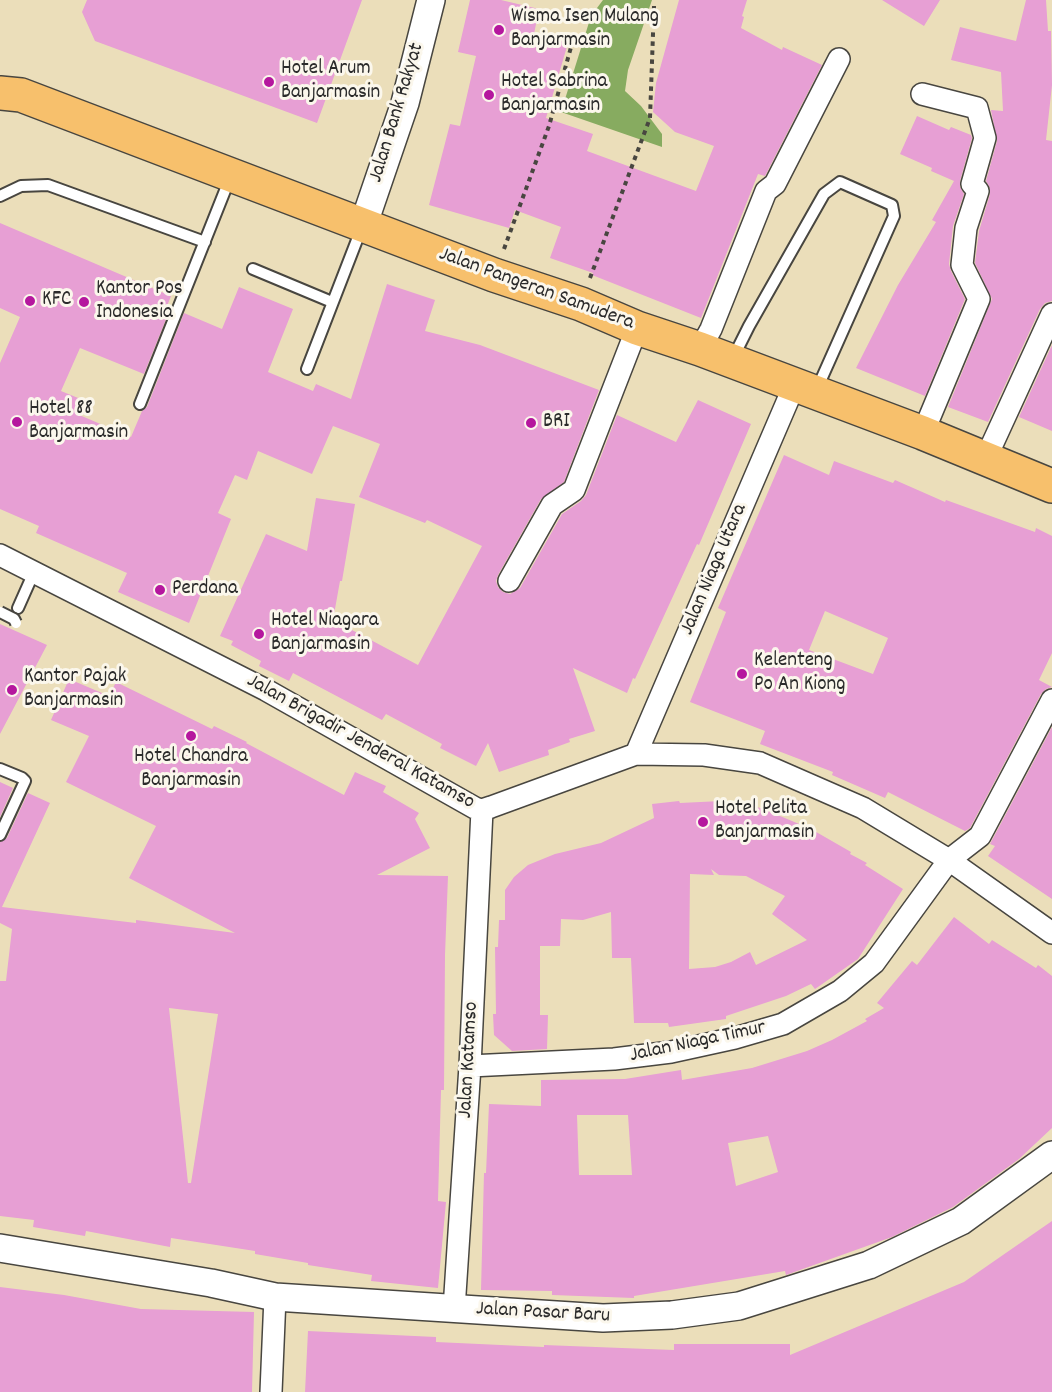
<!DOCTYPE html>
<html>
<head>
<meta charset="utf-8">
<style>
	body { margin:0 }
	canvas { display:block; background:#ebdeba }
</style>
</head>
<body>
<canvas width="1052" height="1392"></canvas>
<script>
const context = document.querySelector('canvas').getContext('2d');
context.lineJoin = 'round';
function paint(path, color) { context.fillStyle = color; context.fill(path, 'evenodd'); }
const shape = rows => new Path2D(rows.map(r => 'M' + r).join(''));
function strokePath(path, color, width, dash) { context.strokeStyle = color; context.lineWidth = width; context.lineCap = dash ? 'butt' : 'round'; context.setLineDash(dash || []); context.stroke(path); }
function label(font, color, halo, rows, align = 'center') {
  context.font = font + ' Dekko,sans-serif'; context.lineWidth = 6; context.setLineDash([]); context.textBaseline = 'middle'; context.strokeStyle = halo; context.fillStyle = color; for (const [text, x, y, turn = 0] of rows) {
    context.save(); context.translate(x, y); context.rotate((+turn || 0) * Math.PI / 180); context.textAlign = isNaN(turn) ? turn : align; if (halo) context.strokeText(text, 0, 0); context.fillText(text, 0, 0); context.restore();
  }
}
paint(shape([
	[603,0,652,0,628,70,625,91,641,106,662,134,662,147,561,112,591,16]
]), '#87ab60');
paint(shape([
	[87,0,362,0,317,123,95,41,82,12],
	[470,0,501,0,539,9,534,34,568,43,546,118,593,134,587,151,696,191,714,146,675,132,653,112,656,83,679,0,747,0,742,16,744,17,741,28,782,50,783,47,822,65,765,176,758,174,701,318,592,275,593,273,550,258,561,227,515,210,509,228,429,205,450,124,460,126,476,56,458,52],
	[882,0,940,0,924,26],
	[1026,0,1046,0,1048,31,1051,31,1052,85,1046,140,1052,141,1052,301,1045,303,1040,309,988,422,948,407,992,299,975,263,979,231,990,194,990,188,986,181,997,141,991,110,1003,111,1001,72,951,60,960,27,1016,41],
	[917,116,949,130,951,127,971,135,972,138,960,181,960,187,964,194,953,226,949,264,951,271,965,299,925,396,856,368,898,285,936,222,932,220,954,181,931,171,932,168,900,154],
	[0,223,171,296,167,306,171,307,144,374,80,348,61,391,83,400,77,414,131,437,142,411,147,407,184,313,222,329,239,287,293,309,268,372,313,391,316,384,351,399,387,284,435,300,425,331,480,345,599,390,564,482,541,499,498,575,496,581,498,587,503,592,510,594,520,588,562,514,581,501,586,495,617,415,676,442,698,400,751,424,699,545,697,544,635,679,633,678,627,693,573,668,595,731,569,739,570,742,548,750,549,755,499,772,488,743,476,766,440,748,442,744,386,714,382,720,293,673,289,681,259,666,261,661,231,645,233,641,220,636,266,534,307,551,316,498,355,504,342,581,340,581,333,620,418,665,482,546,427,520,425,523,359,497,380,444,333,426,312,474,258,451,247,480,235,475,218,513,231,519,189,623,118,592,127,573,36,533,39,526,0,509,0,363,20,317,0,308],
	[1052,345,1052,431,1019,417],
	[784,455,829,475,834,461,893,483,895,480,945,502,946,500,1035,532,1036,528,1052,536,1052,653,1039,680,1052,687,1046,689,1041,694,970,828,965,831,888,792,885,798,832,775,833,772,760,744,765,731,690,702,726,612,718,608],
	[825,611,888,638,873,674,809,650],
	[0,624,47,645,0,734],
	[69,679,109,696,116,682,212,729,214,726,247,742,246,743,344,795,355,772,386,786,383,792,419,813,415,819,430,848,377,875,448,876,445,955,444,1090,441,1090,438,1201,446,1202,438,1288,371,1281,372,1275,308,1265,308,1263,255,1254,255,1251,171,1238,170,1247,86,1231,85,1236,33,1227,34,1220,0,1216,0,981,6,981,12,929,0,923,0,842,7,838,27,795,28,793,50,803,2,907,136,923,136,920,235,933,129,878,156,826,66,782,89,736,51,720],
	[169,1008,218,1014,191,1183,188,1183],
	[1052,727,1052,899,988,856,995,846,990,844],
	[0,782,13,788,0,817],
	[679,801,680,803,721,801,761,808,811,829,851,852,850,854,867,863,865,865,903,889,858,959,815,989,811,984,786,996,726,1016,726,1019,669,1027,668,1023,634,1023,631,958,612,958,611,912,583,920,561,919,560,946,540,946,540,1015,548,1015,547,1049,512,1051,494,1035,493,1014,496,1014,495,947,498,947,499,920,505,920,505,890,514,877,528,865,555,854,601,843,654,818,652,804],
	[711,869,719,875,746,876,785,896,772,914,807,940,756,965,750,952,731,962,715,967,689,969,690,874,714,875],
	[954,917,989,944,992,940,1036,968,1038,965,1052,976,1052,1128,1019,1159,953,1207,892,1237,786,1275,785,1271,634,1296,634,1298,552,1295,552,1291,481,1290,484,1173,486,1173,489,1104,541,1106,541,1080,625,1079,681,1070,682,1080,752,1068,807,1051,832,1040,867,1021,865,1019,884,1008,877,1003,912,961,917,965],
	[577,1115,628,1115,632,1175,579,1175],
	[768,1136,778,1172,736,1186,728,1143],
	[1052,1221,1052,1392,305,1392,308,1331,436,1337,436,1342,544,1347,544,1345,674,1350,674,1344,790,1344,790,1355,964,1282],
	[0,1287,64,1295,141,1309,254,1312,252,1392,0,1392]
]), '#e79fd4');
const service = shape([
	[0,196,21,186,48,185,205,242],
	[253,269,332,302],
	[733,358,749,326,824,194,840,182,892,205,894,216,816,391],
	[307,369,362,227],
	[140,404,230,178],
	[18,608,34,572],
	[0,769,22,778,25,781,0,835]
]);
const minor = shape([
	[922,94,977,108,985,138,972,184,978,191,966,228,962,265,979,299,923,433],
	[700,349,711,329,766,191,775,184,839,59],
	[985,460,1052,314],
	[0,555,266,690,475,808,482,810,491,807,636,754,704,755,760,763,863,808,949,860,1052,933],
	[509,581,552,505,574,490,637,328],
	[636,754,794,386],
	[470,1066,614,1059,671,1052,735,1038,783,1024,840,991,874,963,949,860,980,836,1052,700],
	[454,1309,470,1066,482,810],
	[271,1392,275,1297]
]);
const tertiary = shape([
	[363,226,405,103,431,0],
	[0,1248,211,1283,275,1297,603,1318,672,1315,739,1306,869,1265,961,1221,1052,1155]
]);
const trunk = shape([
	[0,93,21,95,494,275,581,304,637,328,700,349,923,433,1052,486]
]);
strokePath(service, '#484640', 14);
strokePath(minor, '#484640', 24);
strokePath(tertiary, '#484640', 30);
strokePath(trunk, '#484640', 36);
strokePath(shape([
	[504,249,549,126,573,40],
	[590,278,650,118,654,6]
]), '#484640', 4, [4.5, 4.5]);
strokePath(service, '#fff', 10);
strokePath(minor, '#fff', 21);
strokePath(tertiary, '#fff', 27);
strokePath(trunk, '#f7c06c', 33);
const serviceBridge = shape([
	[0,612,14,619,16,623]
]);
strokePath(serviceBridge, '#484640', 14, []);
strokePath(serviceBridge, '#fff', 10);
for (const [x, y, r, color] of [
	[499,30,6,"#b5179e"],
	[269,82,6,"#b5179e"],
	[489,95,6,"#b5179e"],
	[30,301,6,"#b5179e"],
	[84,302,6,"#b5179e"],
	[17,422,6,"#b5179e"],
	[531,423,6,"#b5179e"],
	[160,590,6,"#b5179e"],
	[259,634,6,"#b5179e"],
	[742,674,6,"#b5179e"],
	[12,690,6,"#b5179e"],
	[191,736,6,"#b5179e"],
	[703,822,6,"#b5179e"]
]) { const dot = new Path2D(); dot.arc(x, y, r, 0, 2 * Math.PI); context.fillStyle = color; context.fill(dot); strokePath(dot, '#fbf7ec', 2); }
label('21px', '#2b2b2b', '#fbf7ec', [
	["Wisma Isen Mulang",511,18],
	["Banjarmasin",511,42],
	["Hotel Arum",281,70],
	["Banjarmasin",281,94],
	["Hotel Sabrina",501,83],
	["Banjarmasin",501,107],
	["Kantor Pos",96,290],
	["Indonesia",96,314],
	["KFC",42,301],
	["Hotel 88",29,410],
	["Banjarmasin",29,434],
	["BRI",543,423],
	["Perdana",172,590],
	["Hotel Niagara",271,622],
	["Banjarmasin",271,646],
	["Kelenteng",754,662],
	["Po An Kiong",754,686],
	["Kantor Pajak",24,678],
	["Banjarmasin",24,702],
	["Hotel Chandra",191,758,"center"],
	["Banjarmasin",191,782,"center"],
	["Hotel Pelita",715,810],
	["Banjarmasin",715,834]
], 'left');
label('21px', '#2b2b2b', '#fbf7ec', [
	["Jalan Bank Rakyat",398,113,-73],
	["Jalan Pangeran Samudera",536,290,20],
	["Jalan Niaga Utara",715,570,-67],
	["Jalan Brigadir Jenderal Katamso",360,743,29],
	["Jalan Niaga Timur",698,1043,-12],
	["Jalan Katamso",470,1060,-87],
	["Jalan Pasar Baru",543,1314,3]
]);
</script>
</body>
</html>
